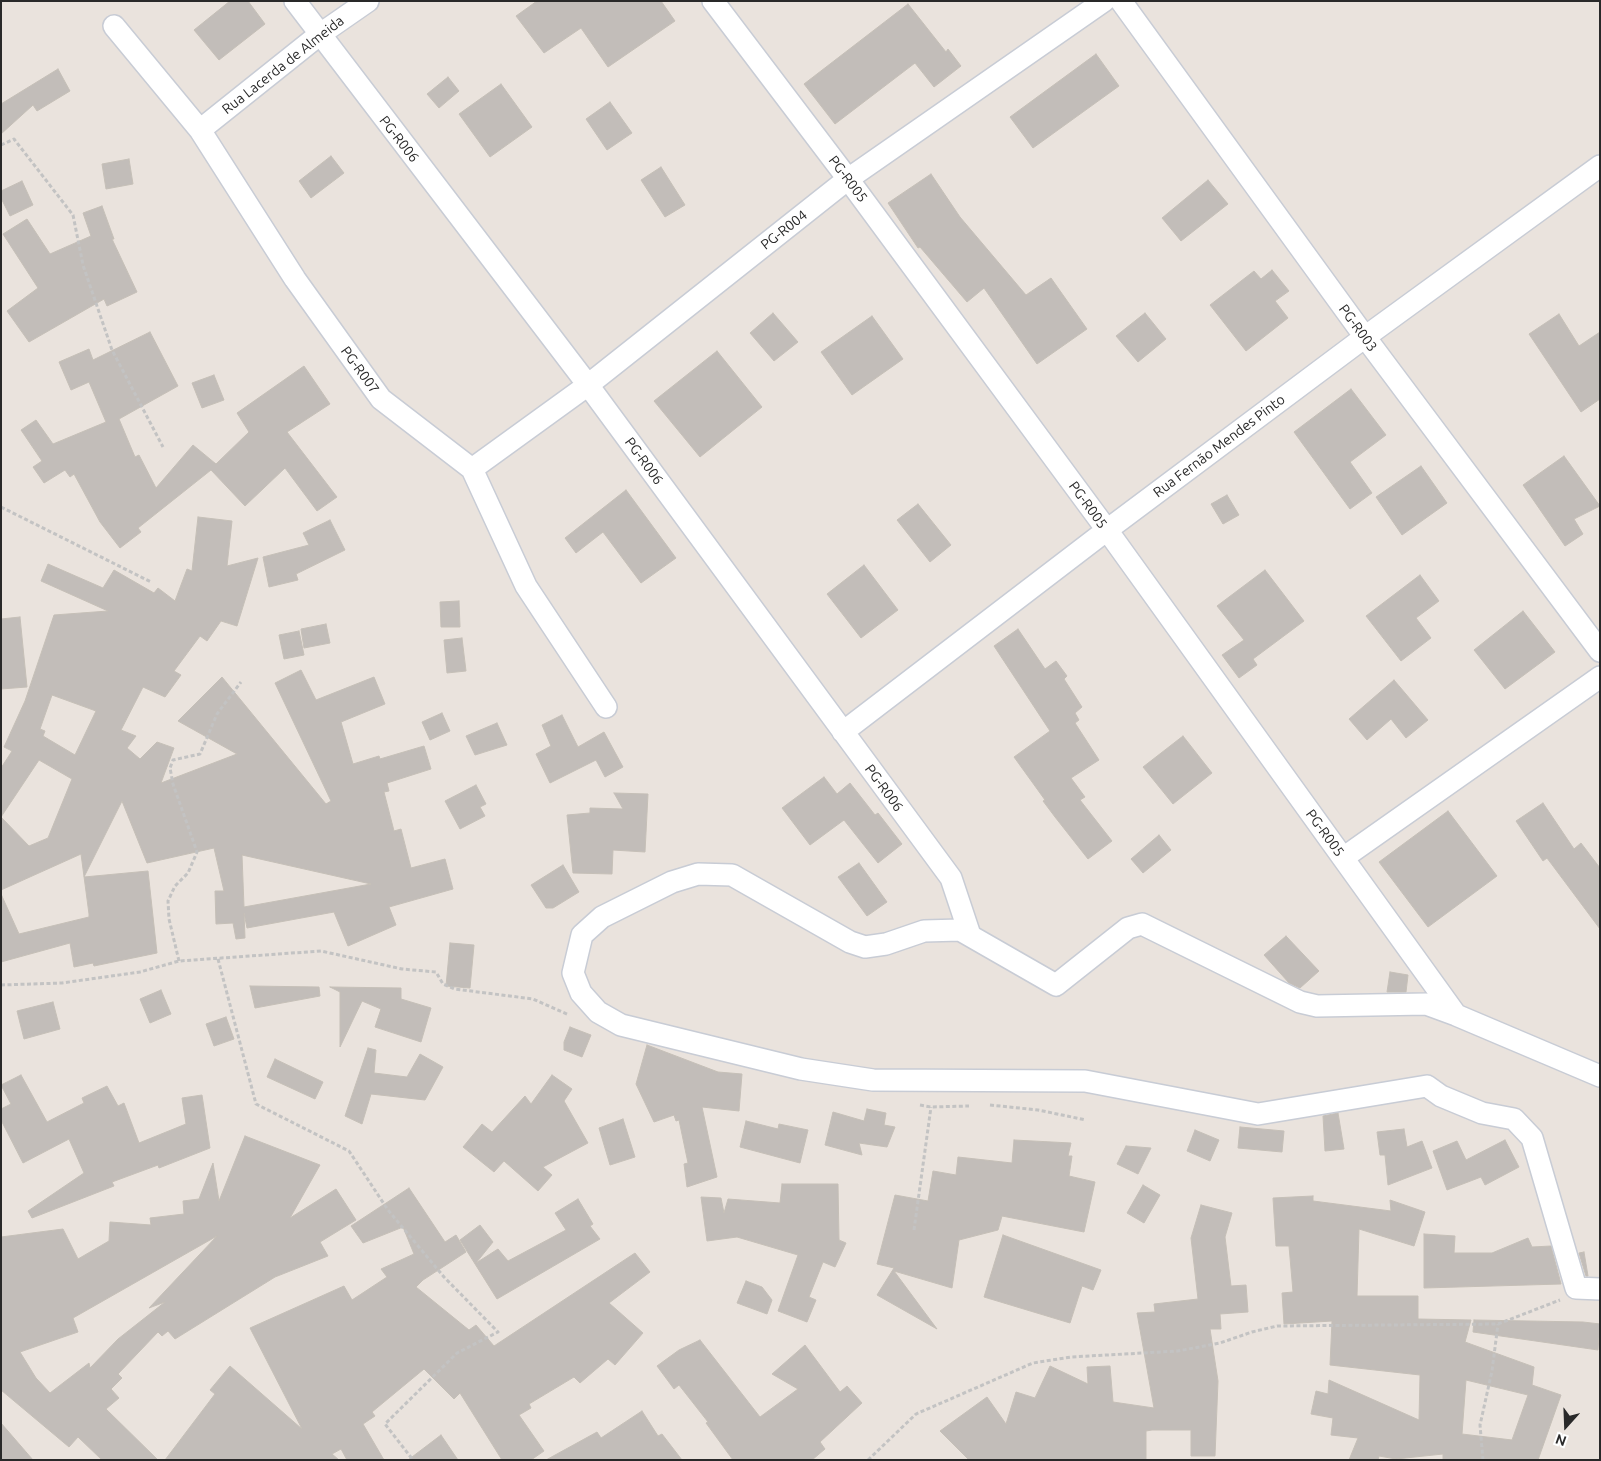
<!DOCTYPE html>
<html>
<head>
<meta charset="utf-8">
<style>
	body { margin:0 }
	#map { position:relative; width:1601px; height:1461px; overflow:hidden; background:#eae3dd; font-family:Ubuntu,sans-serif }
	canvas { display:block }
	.frame { position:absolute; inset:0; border:2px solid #292929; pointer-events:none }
	.north { position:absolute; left:1541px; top:1401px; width:50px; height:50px; -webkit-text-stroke:4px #fff; paint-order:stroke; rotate:200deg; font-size:14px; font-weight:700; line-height:20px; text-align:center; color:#292929 }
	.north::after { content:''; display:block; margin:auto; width:18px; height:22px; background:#292929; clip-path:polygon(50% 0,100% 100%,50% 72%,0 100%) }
</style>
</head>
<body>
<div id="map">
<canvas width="1601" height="1461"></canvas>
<div class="frame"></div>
<div class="north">N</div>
</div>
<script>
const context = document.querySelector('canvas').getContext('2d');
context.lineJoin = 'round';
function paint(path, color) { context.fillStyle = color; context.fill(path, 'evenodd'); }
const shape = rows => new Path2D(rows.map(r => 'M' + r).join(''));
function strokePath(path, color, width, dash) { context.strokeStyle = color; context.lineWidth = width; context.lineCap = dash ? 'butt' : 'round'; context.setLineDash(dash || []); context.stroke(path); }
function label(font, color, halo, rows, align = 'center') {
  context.font = font + ' Ubuntu,sans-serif'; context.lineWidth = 5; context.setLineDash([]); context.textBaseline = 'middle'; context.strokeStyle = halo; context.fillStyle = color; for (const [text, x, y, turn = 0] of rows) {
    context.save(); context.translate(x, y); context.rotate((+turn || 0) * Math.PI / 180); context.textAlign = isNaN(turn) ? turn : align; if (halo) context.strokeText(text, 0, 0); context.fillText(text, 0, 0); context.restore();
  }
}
const building = shape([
	[230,1,248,1,265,24,219,60,194,30,230,1],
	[537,1,661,1,675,21,608,67,581,28,544,53,516,16,537,1],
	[908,4,946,52,948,49,961,66,934,87,915,63,835,124,804,84,908,4],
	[1096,54,1119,86,1033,148,1010,117,1096,54],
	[58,69,70,91,37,111,33,105,1,134,1,104,58,69],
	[448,77,459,91,439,108,427,94,448,77],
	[501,84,532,127,490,157,459,114,501,84],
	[610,102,632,133,607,150,586,119,610,102],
	[331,156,344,173,311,198,299,181,331,156],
	[129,159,133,184,106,189,102,164,129,159],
	[661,167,685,205,665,217,641,180,661,167],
	[931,174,960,217,1026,295,1051,278,1087,329,1037,364,984,288,967,302,920,247,918,248,888,203,931,174],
	[1208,180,1228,204,1181,241,1162,218,1208,180],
	[22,181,33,205,10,216,1,198,1,191,22,181],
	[102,206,114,239,112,239,137,292,107,306,104,299,29,342,7,311,38,288,3,234,27,219,50,254,91,236,83,213,102,206],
	[1272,270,1289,291,1275,301,1288,318,1246,351,1210,305,1254,271,1261,279,1272,270],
	[773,313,798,342,774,361,750,333,773,313],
	[1145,313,1166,339,1138,362,1116,336,1145,313],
	[1559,314,1579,346,1600,332,1600,399,1581,412,1529,334,1559,314],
	[872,316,903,359,852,395,821,352,872,316],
	[150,332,178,386,119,419,135,457,139,455,156,488,193,445,216,464,249,432,237,413,304,366,330,404,287,432,337,497,317,511,285,468,245,506,211,470,138,528,141,532,120,548,100,522,74,474,70,477,65,470,44,483,33,467,42,461,21,430,36,420,53,444,106,422,89,382,71,390,59,362,89,349,93,360,150,332],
	[717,351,762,407,700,457,654,401,717,351],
	[214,375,224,400,202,408,192,383,214,375],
	[1351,389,1386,435,1350,462,1372,493,1350,509,1294,432,1351,389],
	[1564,456,1600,506,1574,519,1583,534,1565,546,1523,485,1564,456],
	[1421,466,1447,503,1402,535,1376,497,1421,466],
	[626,490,676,558,641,583,603,532,576,553,565,538,626,490],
	[1227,495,1239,515,1223,524,1211,504,1227,495],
	[918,504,951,545,930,562,897,520,918,504],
	[198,517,232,521,227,566,258,558,237,626,221,621,207,641,200,636,174,671,181,675,165,697,143,687,121,730,136,736,127,748,140,759,157,742,174,748,161,783,237,754,178,721,222,677,326,804,331,801,275,683,301,670,316,700,374,677,385,704,341,722,353,764,379,756,380,759,424,746,431,769,387,783,389,791,384,792,394,831,401,829,411,868,445,859,453,889,389,907,396,925,348,946,334,912,247,928,244,913,245,938,236,939,233,923,216,924,215,891,224,891,214,848,147,863,122,801,84,877,148,871,157,953,94,966,93,963,74,967,70,943,1,962,1,894,19,934,89,917,89,914,81,854,1,890,1,768,12,751,4,747,25,701,54,615,108,611,41,581,48,564,103,588,114,570,154,593,158,588,175,601,187,569,192,571,198,517],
	[52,695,96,711,75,755,43,736,45,731,40,729,52,695],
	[39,760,72,779,48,838,29,846,1,817,39,760],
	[242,855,371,884,244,907,242,855],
	[330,520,345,550,296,574,298,580,269,587,263,557,309,545,303,533,330,520],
	[864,565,898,610,861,638,827,594,864,565],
	[1265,570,1304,621,1253,659,1257,665,1239,678,1222,655,1244,640,1217,606,1265,570],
	[1420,575,1439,601,1416,618,1431,638,1401,661,1366,616,1420,575],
	[459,601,460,627,441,627,440,602,459,601],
	[1523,611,1555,652,1505,689,1474,650,1523,611],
	[20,617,27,687,1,689,1,619,20,617],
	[326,624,330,643,304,648,301,629,326,624],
	[1018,629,1045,669,1056,661,1067,676,1064,679,1082,707,1075,713,1079,720,1075,723,1099,760,1071,778,1085,797,1080,800,1112,841,1088,859,1055,817,1043,801,1045,800,1014,757,1050,731,994,646,1018,629],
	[299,631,304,655,284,659,279,635,299,631],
	[462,638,466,671,447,673,444,640,462,638],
	[1394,680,1428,720,1406,738,1391,719,1367,740,1349,719,1394,680],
	[442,713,450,731,430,740,422,722,442,713],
	[562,715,578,747,604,732,623,767,605,777,596,760,550,783,536,754,551,746,542,725,562,715],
	[497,723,507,745,475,755,466,736,497,723],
	[1183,736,1212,773,1173,804,1143,767,1183,736],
	[824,777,837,794,850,783,875,815,878,813,902,844,878,863,844,820,810,845,782,808,824,777],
	[476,785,486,804,480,807,485,816,460,829,445,801,476,785],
	[614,793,648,794,645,852,613,850,612,874,573,873,567,815,590,813,590,808,623,809,614,793],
	[1543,803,1574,849,1581,843,1600,868,1600,929,1547,858,1543,861,1516,821,1543,803],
	[1448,811,1497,876,1428,927,1379,862,1448,811],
	[1159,835,1171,850,1143,873,1131,859,1159,835],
	[859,863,887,902,867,916,838,877,859,863],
	[563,865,579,892,553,908,546,908,531,885,563,865],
	[1286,936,1319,971,1300,988,1289,983,1264,955,1286,936],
	[450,943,474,945,470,988,446,986,450,943],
	[1390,972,1408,975,1406,992,1387,992,1390,972],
	[250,986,319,987,320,996,255,1008,250,986],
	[330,987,401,988,401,999,431,1008,421,1042,375,1027,381,1009,362,1001,340,1047,340,992,330,987],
	[161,990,171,1014,150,1023,140,999,161,990],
	[53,1002,60,1029,24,1039,17,1011,53,1002],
	[226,1017,234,1039,214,1046,206,1024,226,1017],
	[570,1027,591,1035,582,1057,564,1050,564,1042,570,1027],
	[647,1045,718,1072,742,1074,739,1111,702,1107,717,1177,687,1187,684,1164,688,1163,679,1120,676,1121,674,1115,654,1122,636,1084,647,1045],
	[368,1048,376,1050,374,1073,407,1077,420,1054,443,1067,425,1100,371,1094,362,1124,345,1116,368,1048],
	[275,1059,323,1082,315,1099,267,1077,275,1059],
	[21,1075,47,1122,84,1103,82,1098,107,1086,118,1106,124,1103,139,1143,186,1124,182,1098,202,1095,210,1148,159,1168,158,1165,112,1182,114,1186,32,1218,28,1211,84,1173,69,1139,23,1163,1,1120,1,1109,11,1104,1,1085,21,1075],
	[552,1075,572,1089,564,1101,588,1143,543,1167,552,1175,538,1191,504,1161,494,1172,463,1147,482,1124,492,1132,525,1096,531,1104,552,1075],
	[867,1109,886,1113,884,1125,895,1127,887,1147,859,1143,862,1155,825,1145,833,1112,864,1121,867,1109],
	[1338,1113,1344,1149,1325,1151,1323,1116,1338,1113],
	[623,1119,635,1157,610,1165,599,1128,623,1119],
	[746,1121,778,1129,779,1124,808,1130,800,1163,740,1147,746,1121],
	[1240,1127,1284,1131,1282,1152,1238,1148,1240,1127],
	[1404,1129,1407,1147,1422,1141,1432,1168,1388,1185,1385,1155,1380,1155,1377,1132,1404,1129],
	[1195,1130,1219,1140,1210,1161,1187,1151,1195,1130],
	[245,1136,320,1165,290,1218,336,1189,356,1220,320,1242,328,1256,275,1277,175,1339,168,1331,162,1336,158,1332,118,1374,122,1378,111,1389,119,1398,106,1409,158,1460,102,1460,78,1437,69,1447,1,1390,1,1237,63,1229,78,1259,109,1241,110,1222,151,1225,150,1218,184,1214,183,1201,199,1199,213,1163,219,1201,245,1136],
	[217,1236,149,1308,165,1302,118,1339,90,1368,89,1363,50,1393,36,1378,20,1352,78,1332,73,1318,217,1236],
	[1014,1140,1071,1143,1068,1156,1072,1156,1069,1176,1095,1182,1084,1232,1002,1216,998,1230,959,1240,952,1288,894,1271,937,1329,877,1295,894,1268,877,1264,895,1195,928,1201,933,1171,956,1175,958,1157,1012,1163,1014,1140],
	[1505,1140,1519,1167,1485,1185,1481,1177,1447,1190,1433,1151,1457,1141,1466,1160,1505,1140],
	[1126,1146,1151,1148,1138,1174,1117,1164,1126,1146],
	[782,1184,838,1184,839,1240,846,1243,835,1267,823,1262,809,1297,816,1300,807,1322,778,1311,798,1255,737,1237,707,1241,701,1197,721,1198,724,1213,728,1199,780,1203,782,1184],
	[1143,1185,1160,1195,1144,1223,1127,1213,1143,1185],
	[409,1188,445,1242,456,1235,466,1252,423,1280,416,1287,469,1330,476,1325,494,1346,635,1253,650,1272,609,1303,643,1333,615,1365,608,1359,580,1383,574,1377,529,1404,531,1408,519,1415,544,1451,531,1460,502,1460,460,1393,454,1399,424,1369,372,1412,375,1416,363,1424,384,1460,347,1460,341,1449,332,1454,339,1460,165,1460,215,1394,210,1390,230,1366,302,1429,250,1328,344,1286,352,1300,387,1277,381,1269,414,1254,403,1227,363,1243,351,1226,409,1188],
	[1313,1196,1313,1201,1391,1211,1390,1200,1425,1212,1414,1246,1359,1229,1357,1296,1418,1296,1418,1319,1471,1320,1465,1342,1534,1367,1532,1385,1561,1395,1538,1460,1443,1460,1443,1454,1396,1459,1379,1456,1378,1460,1349,1460,1358,1438,1331,1435,1333,1418,1311,1414,1316,1391,1328,1394,1329,1380,1419,1420,1420,1375,1330,1365,1332,1321,1284,1324,1282,1293,1293,1292,1289,1246,1276,1246,1273,1198,1313,1196],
	[1466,1380,1528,1395,1512,1440,1462,1434,1466,1380],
	[578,1199,593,1224,590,1226,600,1239,497,1299,460,1240,480,1225,493,1242,476,1263,498,1249,508,1261,566,1230,555,1213,578,1199],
	[1201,1205,1232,1213,1225,1237,1231,1286,1246,1285,1248,1312,1220,1314,1221,1329,1210,1329,1218,1381,1215,1456,1191,1456,1191,1430,1152,1430,1146,1431,1146,1460,969,1460,940,1431,987,1397,1006,1424,1016,1392,1035,1398,1050,1366,1088,1384,1087,1367,1110,1366,1113,1402,1154,1408,1137,1313,1155,1312,1154,1304,1198,1299,1191,1238,1201,1205],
	[1424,1234,1455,1236,1454,1253,1492,1253,1528,1238,1532,1247,1551,1246,1561,1284,1424,1288,1424,1234],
	[1003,1235,1101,1270,1093,1290,1082,1286,1070,1323,984,1297,1003,1235],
	[1584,1252,1588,1276,1586,1276,1579,1253,1584,1252],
	[746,1281,762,1287,772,1300,767,1314,737,1303,746,1281],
	[1474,1320,1583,1322,1600,1324,1598,1350,1473,1332,1474,1320],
	[700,1340,760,1417,798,1389,772,1374,805,1345,840,1392,847,1386,862,1403,820,1442,825,1449,812,1460,733,1460,706,1423,708,1422,679,1385,674,1389,657,1366,679,1350,700,1340],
	[642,1411,658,1436,662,1434,682,1460,546,1460,597,1432,601,1438,642,1411],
	[1,1423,33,1460,1,1460,1,1423],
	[441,1435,458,1460,408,1460,441,1435]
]);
paint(building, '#c2bdb9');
strokePath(building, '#c5bfb7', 1);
const street = shape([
	[295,1,588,385,951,878,970,935],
	[713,1,848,179,1107,530,1456,1015],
	[1121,1,1365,337,1600,651],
	[114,26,200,130,295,279,381,399,472,469,526,586,606,707],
	[200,130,319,35,368,1],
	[472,469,588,385,848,179,1104,1],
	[843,732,1107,530,1365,337,1600,166],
	[1343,858,1600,677],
	[1600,1076,1456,1015,1426,1004,1317,1006,1300,1002,1142,924,1128,928,1056,985,960,930,924,931,886,944,865,947,850,942,732,875,698,874,672,882,602,917,582,935,573,973,581,993,598,1012,621,1025,801,1069,873,1080,1085,1081,1258,1114,1427,1086,1441,1096,1482,1113,1514,1119,1532,1138,1576,1288,1600,1289]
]);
strokePath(street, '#c8ccd5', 24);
strokePath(shape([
	[1,145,14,139,73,215,83,265,112,350,163,447],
	[1,507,151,582],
	[218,959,256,1104,349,1151,388,1210,444,1277,498,1332,457,1353,385,1424,413,1460],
	[179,961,169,919,168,901,175,886,188,873,197,852,173,784,170,768,173,760,200,754,217,714,241,682],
	[1,985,62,983,140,972,179,961,321,951,402,969,436,972,443,984,455,989,533,999,569,1015],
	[920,1105,931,1107,969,1106],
	[990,1105,1038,1110,1086,1120],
	[914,1230,931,1107],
	[868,1460,916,1414,1033,1363,1071,1357,1178,1351,1220,1343,1252,1332,1277,1326,1498,1324,1560,1300],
	[1483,1460,1480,1425,1492,1371,1498,1324]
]), '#c3c3c3', 3, [4, 2.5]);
strokePath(street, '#fff', 21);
label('14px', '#292929', '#fff', [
	["Rua Lacerda de Almeida",283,65,-38],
	["PG-R006",399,139,52],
	["PG-R005",848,179,53],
	["PG-R004",784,230,-38],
	["PG-R003",1358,328,54],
	["PG-R007",360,370,54],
	["Rua Fernão Mendes Pinto",1219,446,-37],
	["PG-R006",644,461,54],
	["PG-R005",1088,505,54],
	["PG-R006",884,788,54],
	["PG-R005",1325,833,54]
]);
</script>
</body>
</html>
